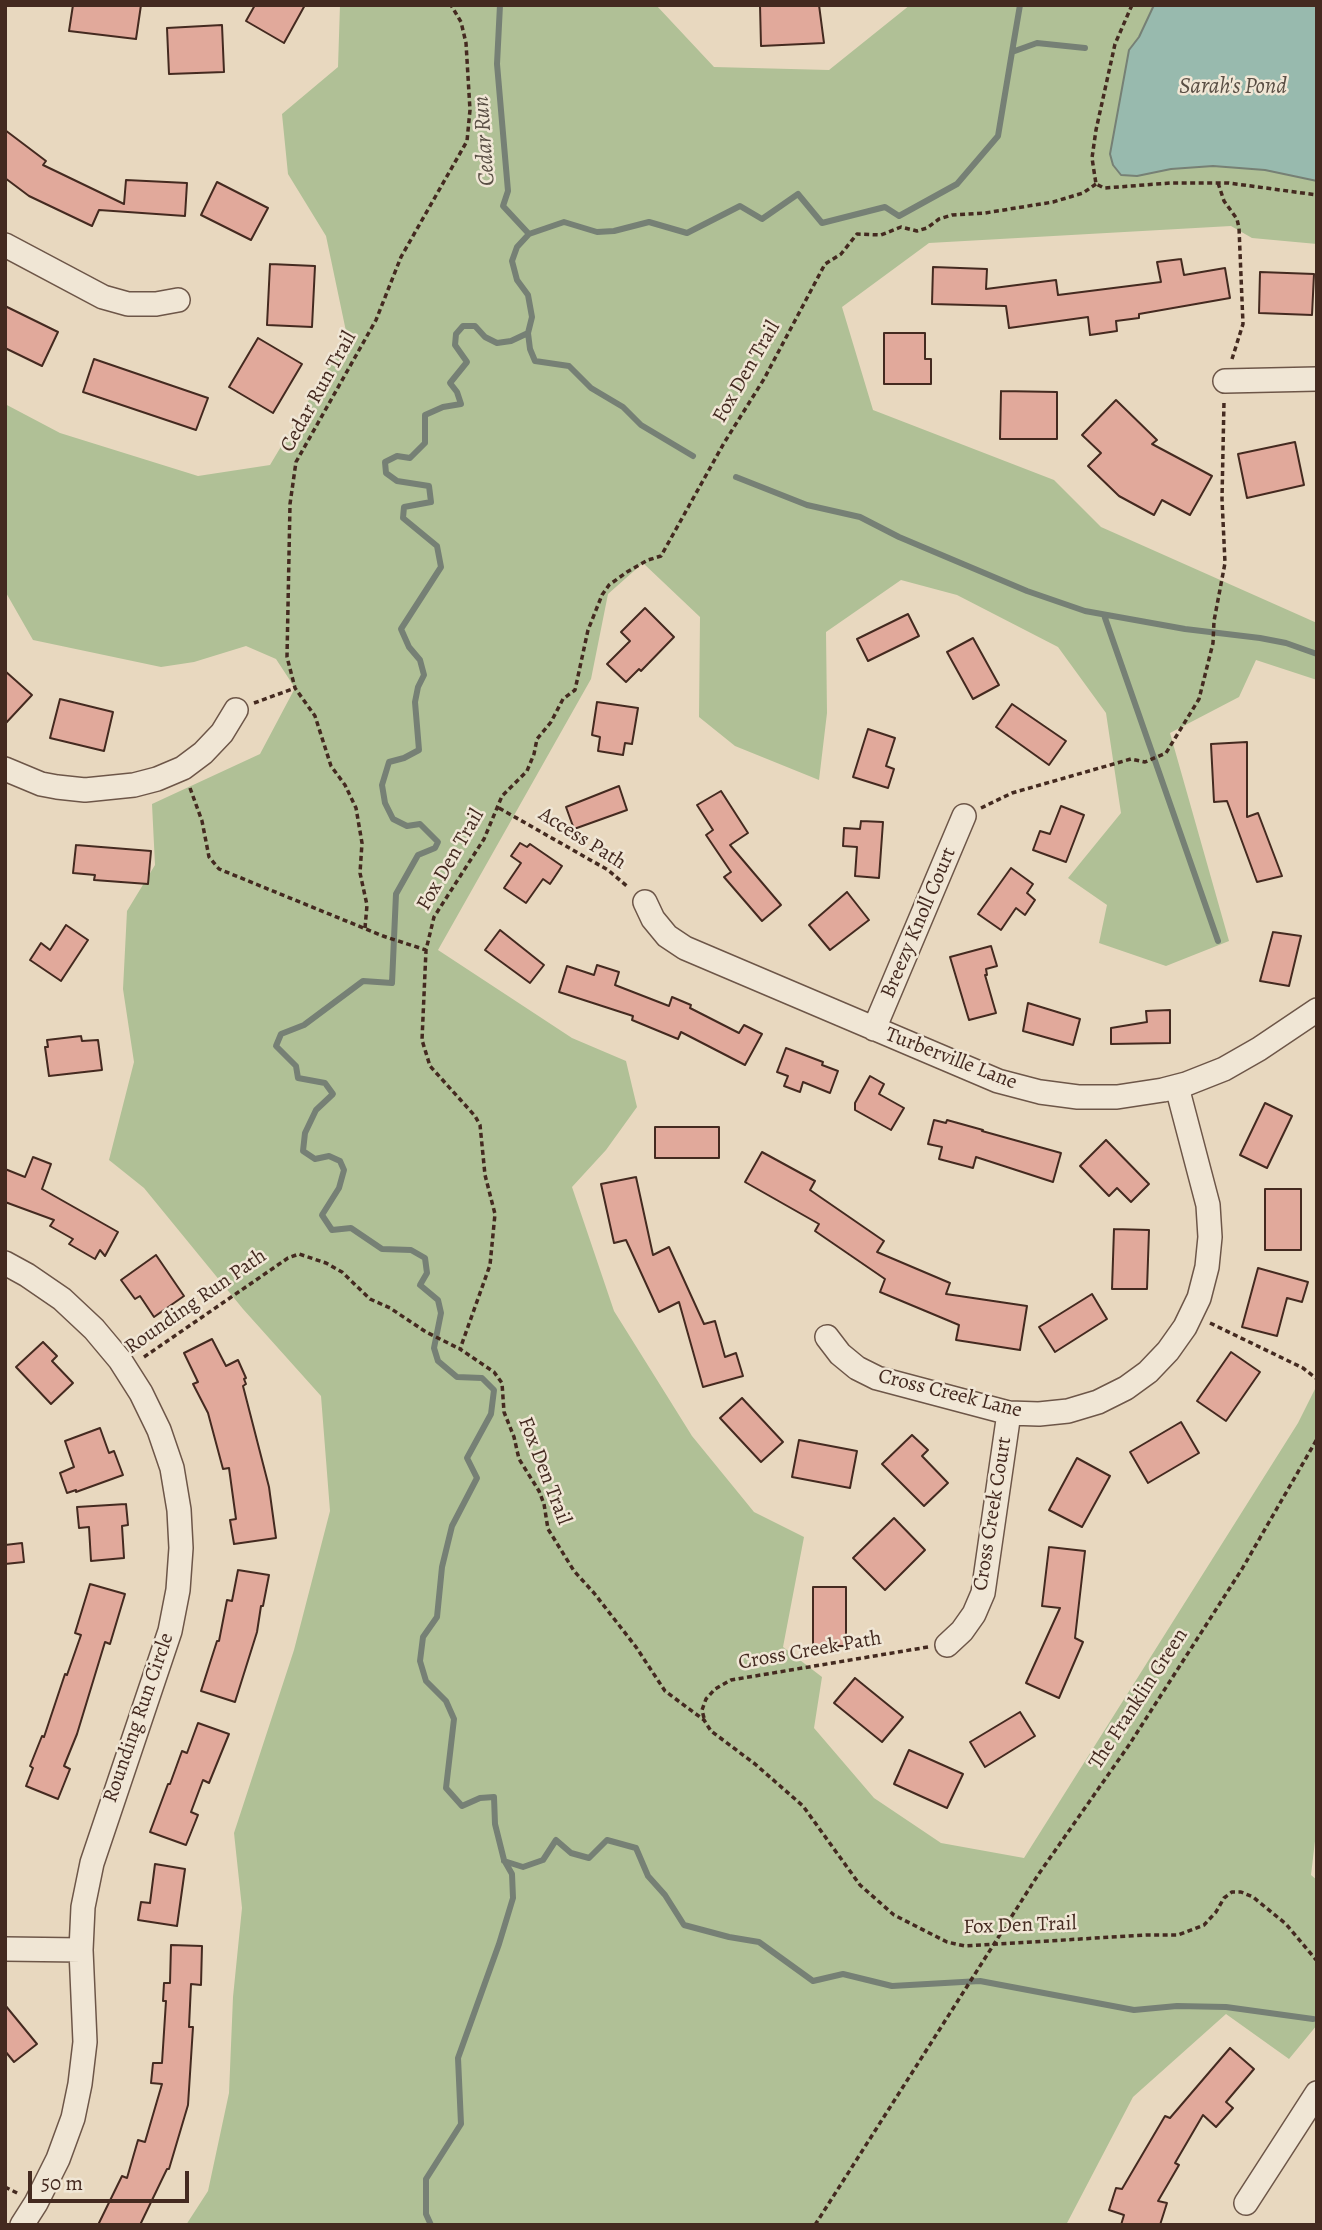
<!DOCTYPE html>
<html>
<head>
<meta charset="utf-8">
<style>
	body { margin:0 }
	#map { position:relative; width:1322px; height:2230px; overflow:hidden; background:#e8d8bf; font-family:Alegreya,serif }
	canvas { display:block }
	.frame { position:absolute; inset:0; border:7px solid #442a20; pointer-events:none }
	.scale { position:absolute; left:28px; top:2171px; width:161px; height:32px; box-sizing:border-box; border:4px solid #442a20; border-top:0; padding-left:9px; font-size:21px; line-height:24px; white-space:nowrap; color:#442a20; -webkit-text-stroke:5px #f0e6d5; paint-order:stroke }
</style>
</head>
<body>
<div id="map">
<canvas width="1322" height="2230"></canvas>
<div class="frame"></div>
<div class="scale">50 m</div>
</div>
<script>
const context = document.querySelector('canvas').getContext('2d');
context.lineJoin = 'round';
function paint(path, color) { context.fillStyle = color; context.fill(path, 'evenodd'); }
const shape = rows => new Path2D(rows.map(r => 'M' + r).join(''));
function strokePath(path, color, width, dash) { context.strokeStyle = color; context.lineWidth = width; context.lineCap = dash ? 'butt' : 'round'; context.setLineDash(dash || []); context.stroke(path); }
function label(font, color, halo, rows, align = 'center') {
  context.font = font + ' Alegreya,serif'; context.lineWidth = 5; context.setLineDash([]); context.textBaseline = 'middle'; context.strokeStyle = halo; context.fillStyle = color; for (const [text, x, y, turn = 0] of rows) {
    context.save(); context.translate(x, y); context.rotate((+turn || 0) * Math.PI / 180); context.textAlign = isNaN(turn) ? turn : align; if (halo) context.strokeText(text, 0, 0); context.fillText(text, 0, 0); context.restore();
  }
}
paint(shape([
	[340,5,656,5,714,67,829,70,910,5,1154,5,1139,37,1129,50,1113,165,1121,175,1137,176,1171,169,1213,166,1265,170,1317,181,1317,244,1252,238,1231,226,929,243,842,307,873,410,1054,480,1101,527,1317,623,1317,680,1256,660,1239,697,1170,733,1229,941,1166,966,1099,943,1107,905,1068,878,1121,813,1106,713,1058,647,957,595,901,580,826,632,827,713,819,780,735,746,699,717,700,617,643,563,608,594,591,679,438,950,572,1038,626,1061,637,1107,606,1150,572,1187,614,1311,692,1436,754,1512,804,1537,783,1647,822,1677,814,1728,874,1798,941,1843,1024,1858,1298,1423,1317,1385,1317,1824,1311,1875,1317,1880,1317,2025,1289,2059,1226,2014,1133,2097,1066,2225,186,2225,208,2191,229,2093,233,1997,242,1908,234,1833,294,1650,330,1511,321,1396,243,1309,144,1188,109,1160,134,1062,123,989,127,911,155,865,152,804,260,754,295,688,276,659,246,646,194,662,161,667,33,640,5,591,5,404,60,433,198,476,270,465,347,336,326,236,288,174,282,114,338,67]
]), '#b0c096');
const water = shape([
	[1154,5,1317,5,1317,181,1265,170,1213,166,1171,169,1137,176,1121,175,1113,165,1110,154,1129,50,1139,37,1154,5]
]);
paint(water, '#98baae');
strokePath(water, '#768075', 2);
strokePath(shape([
	[500,5,497,64,508,191,503,206,529,234,564,222,597,232,614,231,649,222,687,233,740,206,762,219,798,194,822,223,885,207,899,216,957,184,998,136,1012,52,1037,43,1085,48],
	[1012,52,1020,5],
	[528,333,530,349,535,361,569,366,591,388,623,407,641,425,693,456],
	[736,477,807,505,860,517,899,537,1027,591,1085,611,1185,629,1260,638,1286,643,1317,654],
	[1104,615,1218,941],
	[504,1861,523,1867,543,1860,556,1840,571,1853,589,1858,607,1840,636,1848,648,1876,665,1895,684,1925,729,1937,759,1942,813,1981,843,1974,892,1986,980,1981,1134,2010,1177,2006,1226,2007,1313,2019],
	[431,2225,426,2214,426,2179,461,2124,458,2058,499,1944,513,1898,512,1874,504,1860,495,1824,494,1797,480,1798,462,1806,446,1788,454,1719,446,1701,426,1681,420,1661,423,1637,437,1617,442,1567,452,1526,477,1478,467,1458,491,1414,494,1390,482,1378,457,1377,438,1361,434,1348,441,1313,438,1300,420,1285,427,1273,425,1258,411,1250,382,1249,351,1228,332,1230,322,1215,339,1188,344,1170,340,1161,329,1156,315,1159,303,1151,305,1133,316,1110,333,1094,325,1083,298,1078,296,1066,276,1046,281,1034,304,1025,363,981,392,983,396,894,418,855,435,848,438,842,420,824,407,826,393,819,385,803,382,785,389,762,404,758,419,750,415,702,418,687,424,675,420,660,409,647,401,629,441,567,437,546,403,518,404,507,431,502,429,486,397,481,386,473,385,462,397,456,410,458,425,443,425,415,443,407,461,404,457,392,450,383,467,362,455,345,456,334,463,326,475,326,485,337,497,343,511,341,528,333,532,317,528,295,517,280,512,261,517,247,529,234]
]), '#768075', 6);
const building = shape([
	[73,5,141,5,136,39,69,31,73,5],
	[255,5,305,5,284,43,246,21,255,5],
	[760,5,819,5,824,43,761,46,760,5],
	[222,25,224,72,169,74,167,28,222,25],
	[5,130,46,161,43,165,124,204,126,180,187,183,185,216,99,210,92,226,29,196,5,178,5,130],
	[217,182,268,208,251,240,201,215,217,182],
	[1181,259,1184,275,1225,268,1230,298,1139,314,1139,318,1116,321,1117,331,1090,335,1088,317,1009,328,1006,306,932,304,933,267,987,269,986,289,1056,280,1058,295,1161,282,1157,262,1181,259],
	[270,264,315,266,312,327,267,325,270,264],
	[1260,272,1314,274,1312,315,1259,313,1260,272],
	[5,306,58,332,42,366,5,348,5,306],
	[884,333,925,333,925,359,931,359,931,384,884,384,884,333],
	[258,338,302,364,273,413,229,387,258,338],
	[94,359,208,398,196,430,83,392,94,359],
	[1001,391,1057,392,1057,439,1000,439,1001,391],
	[1116,400,1157,440,1152,444,1212,476,1190,515,1162,500,1154,515,1119,496,1088,466,1101,453,1082,435,1116,400],
	[1295,442,1304,485,1247,498,1238,454,1295,442],
	[645,608,674,637,641,671,639,669,626,682,607,664,630,641,621,632,645,608],
	[908,614,919,636,868,661,857,639,908,614],
	[973,638,999,685,973,699,947,652,973,638],
	[5,671,32,695,5,724,5,671],
	[60,699,113,712,104,751,50,738,60,699],
	[597,702,638,708,632,744,625,743,623,755,598,751,600,737,592,735,597,702],
	[1012,704,1066,741,1049,765,996,727,1012,704],
	[868,729,895,738,886,766,894,769,888,788,853,777,868,729],
	[1247,742,1247,817,1258,813,1282,876,1257,882,1227,801,1214,802,1211,744,1247,742],
	[619,786,627,810,574,829,566,807,619,786],
	[721,791,748,833,730,845,781,905,762,921,724,877,731,872,706,835,713,830,697,805,721,791],
	[1061,806,1084,815,1066,862,1033,850,1040,831,1050,834,1061,806],
	[861,821,883,822,879,878,855,876,857,847,843,846,844,828,860,829,861,821],
	[520,843,527,847,530,844,562,866,550,884,543,879,526,903,504,888,521,863,511,856,520,843],
	[76,845,151,851,148,884,94,880,95,875,73,873,76,845],
	[1011,868,1033,884,1027,893,1035,900,1025,915,1016,908,1001,930,978,914,1011,868],
	[847,892,869,920,830,950,809,925,847,892],
	[66,925,88,940,61,981,30,960,41,943,50,950,66,925],
	[500,930,544,965,530,983,485,950,500,930],
	[1273,932,1301,936,1289,986,1260,981,1273,932],
	[991,946,997,966,986,969,987,975,985,975,996,1013,969,1020,950,957,991,946],
	[597,965,619,972,615,985,669,1006,672,997,691,1005,690,1008,739,1033,744,1025,762,1034,745,1065,681,1032,678,1039,632,1020,633,1016,559,992,567,966,594,975,597,965],
	[1028,1003,1080,1019,1073,1045,1023,1031,1028,1003],
	[1170,1010,1170,1043,1111,1044,1111,1028,1147,1022,1146,1011,1170,1010],
	[81,1036,82,1041,98,1040,102,1070,49,1076,45,1047,48,1047,47,1040,81,1036],
	[786,1048,823,1062,822,1065,838,1071,830,1093,803,1082,800,1092,784,1086,788,1076,777,1072,786,1048],
	[870,1076,884,1084,879,1094,904,1108,891,1130,855,1110,855,1103,870,1076],
	[1265,1103,1292,1116,1267,1168,1240,1155,1265,1103],
	[934,1120,946,1123,947,1120,983,1130,982,1131,1061,1153,1053,1182,976,1157,973,1168,939,1159,942,1147,928,1144,934,1120],
	[655,1127,719,1127,719,1158,655,1158,655,1127],
	[1106,1140,1149,1184,1131,1202,1117,1188,1109,1196,1080,1166,1106,1140],
	[762,1152,815,1181,810,1190,884,1241,877,1252,950,1283,946,1294,1027,1306,1020,1350,956,1340,959,1325,880,1292,885,1279,815,1231,819,1224,745,1182,762,1152],
	[33,1157,51,1164,42,1189,118,1232,105,1256,100,1250,95,1259,69,1244,73,1239,50,1226,54,1220,5,1202,5,1169,25,1177,33,1157],
	[636,1177,653,1255,669,1247,704,1324,715,1321,725,1357,736,1353,743,1376,703,1387,679,1302,659,1312,626,1240,614,1243,601,1184,636,1177],
	[1265,1189,1301,1189,1301,1250,1265,1250,1265,1189],
	[1114,1229,1149,1230,1147,1289,1112,1289,1114,1229],
	[156,1255,184,1296,154,1317,140,1296,135,1299,121,1280,156,1255],
	[1258,1268,1308,1282,1302,1302,1287,1298,1277,1336,1242,1327,1258,1268],
	[1092,1294,1107,1319,1055,1352,1039,1327,1092,1294],
	[212,1339,226,1366,238,1360,246,1378,244,1379,246,1384,243,1386,269,1487,276,1538,234,1544,230,1520,236,1519,229,1468,223,1469,208,1413,193,1384,198,1382,184,1353,212,1339],
	[43,1342,57,1356,52,1361,73,1383,51,1404,16,1367,43,1342],
	[1231,1352,1260,1372,1226,1421,1197,1401,1231,1352],
	[742,1398,783,1442,761,1462,720,1418,742,1398],
	[1181,1422,1199,1453,1148,1483,1130,1452,1181,1422],
	[100,1428,109,1453,114,1451,123,1475,76,1492,76,1490,67,1493,60,1473,74,1467,65,1441,100,1428],
	[912,1435,928,1450,922,1456,948,1483,924,1506,882,1464,912,1435],
	[799,1440,857,1451,850,1488,792,1477,799,1440],
	[1077,1458,1110,1476,1082,1527,1049,1510,1077,1458],
	[126,1504,128,1525,122,1526,124,1558,91,1561,89,1527,79,1528,77,1507,126,1504],
	[894,1518,925,1550,885,1590,853,1558,894,1518],
	[22,1543,24,1562,5,1564,5,1545,22,1543],
	[1049,1547,1085,1551,1075,1638,1083,1642,1059,1698,1026,1683,1060,1608,1042,1606,1049,1547],
	[238,1570,269,1575,263,1606,261,1606,257,1632,235,1702,201,1691,217,1641,219,1641,227,1600,232,1601,238,1570],
	[90,1584,125,1594,110,1644,105,1642,77,1734,64,1766,70,1769,58,1799,26,1786,33,1768,30,1766,42,1736,44,1737,65,1674,67,1675,81,1635,75,1633,90,1584],
	[813,1587,846,1587,846,1646,813,1646,813,1587],
	[855,1678,903,1717,882,1742,834,1703,855,1678],
	[1020,1712,1035,1736,985,1767,970,1742,1020,1712],
	[198,1723,229,1734,209,1783,203,1780,191,1812,198,1815,186,1845,150,1832,168,1784,170,1784,182,1751,187,1753,198,1723],
	[909,1750,963,1774,947,1808,894,1784,909,1750],
	[155,1864,185,1869,177,1926,138,1920,141,1902,150,1903,155,1864],
	[171,1945,202,1946,201,1985,191,1984,189,2027,193,2027,188,2105,169,2169,167,2169,140,2225,98,2225,122,2176,127,2178,138,2140,145,2142,162,2084,151,2083,153,2063,162,2063,166,2001,163,2001,164,1983,170,1983,171,1945],
	[5,2005,37,2044,14,2062,5,2051,5,2005],
	[1230,2048,1254,2069,1226,2102,1233,2108,1216,2127,1203,2115,1175,2163,1179,2165,1158,2201,1167,2203,1160,2225,1121,2225,1124,2215,1109,2210,1116,2188,1122,2189,1165,2116,1170,2118,1230,2048]
]);
paint(building, '#e1a99b');
strokePath(building, '#442a20', 2);
const minor = shape([
	[5,245,103,297,128,304,156,304,178,300],
	[1225,381,1317,379],
	[5,769,41,784,57,787,85,790,134,785,157,779,183,768,203,753,222,733,236,710],
	[645,902,653,919,667,936,685,948,998,1081,1040,1092,1078,1097,1117,1097,1163,1090,1186,1084,1224,1069,1259,1049,1317,1010],
	[874,1029,964,816],
	[5,1263,27,1275,62,1299,94,1329,120,1360,141,1393,159,1430,172,1468,179,1510,181,1548,178,1590,170,1631,92,1863,83,1907,81,1950,85,2042,80,2084,73,2118,58,2159,36,2203,22,2225],
	[827,1337,840,1354,857,1368,877,1378,1009,1413,1039,1414,1068,1411,1098,1402,1126,1388,1148,1372,1168,1351,1185,1327,1199,1298,1207,1267,1210,1237,1208,1205,1177,1087],
	[947,1645,962,1631,974,1614,983,1593,1009,1413],
	[5,1949,81,1950],
	[1246,2203,1317,2093]
]);
strokePath(minor, '#6d5648', 26);
strokePath(shape([
	[1132,5,1115,44,1096,130,1092,158,1096,184,1104,188,1171,183,1229,183,1317,195],
	[1218,183,1224,201,1237,219,1239,228,1243,324,1232,359],
	[1096,184,1083,193,1053,202,985,213,952,215,939,219,927,228,917,231,901,227,881,235,857,234,841,254,825,264,764,379,724,443,661,556,648,560,627,572,609,585,602,595,588,630,575,690,563,699,551,722,537,739,534,754,527,771,502,796,484,839,434,917,426,950,422,1040,430,1066,475,1116,480,1125,485,1175,495,1214,490,1265,460,1349,494,1372,502,1383,504,1412,514,1437,519,1459,539,1491,544,1504,548,1529,574,1571,594,1593,636,1647,665,1691,704,1720,711,1731,755,1764,803,1806,860,1885,894,1915,947,1942,965,1946,1146,1935,1178,1935,1204,1925,1216,1912,1224,1898,1232,1892,1241,1892,1253,1897,1286,1924,1317,1961],
	[254,703,295,688],
	[190,788,202,821,209,857,219,869,383,936,426,950],
	[499,808,608,870,628,887],
	[981,808,1012,793,1131,759,1145,762,1166,753,1199,699,1213,643,1214,621,1225,563,1222,499,1224,401],
	[365,928,367,905,360,873,362,843,356,808,345,785,331,766,315,716,295,688,287,657,290,504,296,462,376,320,401,257,467,141,470,110,466,43,461,22,451,5],
	[1210,1323,1303,1368,1317,1379],
	[144,1357,288,1258,299,1254,326,1263,342,1272,370,1299,390,1308,426,1332,460,1349],
	[704,1718,702,1710,706,1699,715,1689,731,1680,928,1647],
	[5,2187,19,2194],
	[815,2225,1038,1875,1129,1745,1242,1569,1317,1439]
]), '#442a20', 3.5, [5, 3.5]);
strokePath(minor, '#f0e6d5', 23);
label('21px', '#442a20', '#f0e6d5', [
	["Fox Den Trail",747,372,-60],
	["Cedar Run Trail",319,392,-61],
	["Access Path",582,839,32],
	["Fox Den Trail",451,860,-60],
	["Breezy Knoll Court",919,923,-67],
	["Turberville Lane",951,1059,21],
	["Rounding Run Path",196,1302,-35],
	["Cross Creek Lane",950,1394,14],
	["Fox Den Trail",544,1471,69],
	["Cross Creek Court",993,1514,-81],
	["Cross Creek Path",810,1651,-10],
	["The Franklin Green",1139,1699,-57],
	["Rounding Run Circle",139,1718,-71],
	["Fox Den Trail",1020,1926,-2]
]);
label('italic 23px', '#594e44', '#f0e6d5', [
	["Sarah's Pond",1233,87],
	["Cedar Run",485,141,-94]
]);
</script>
</body>
</html>
